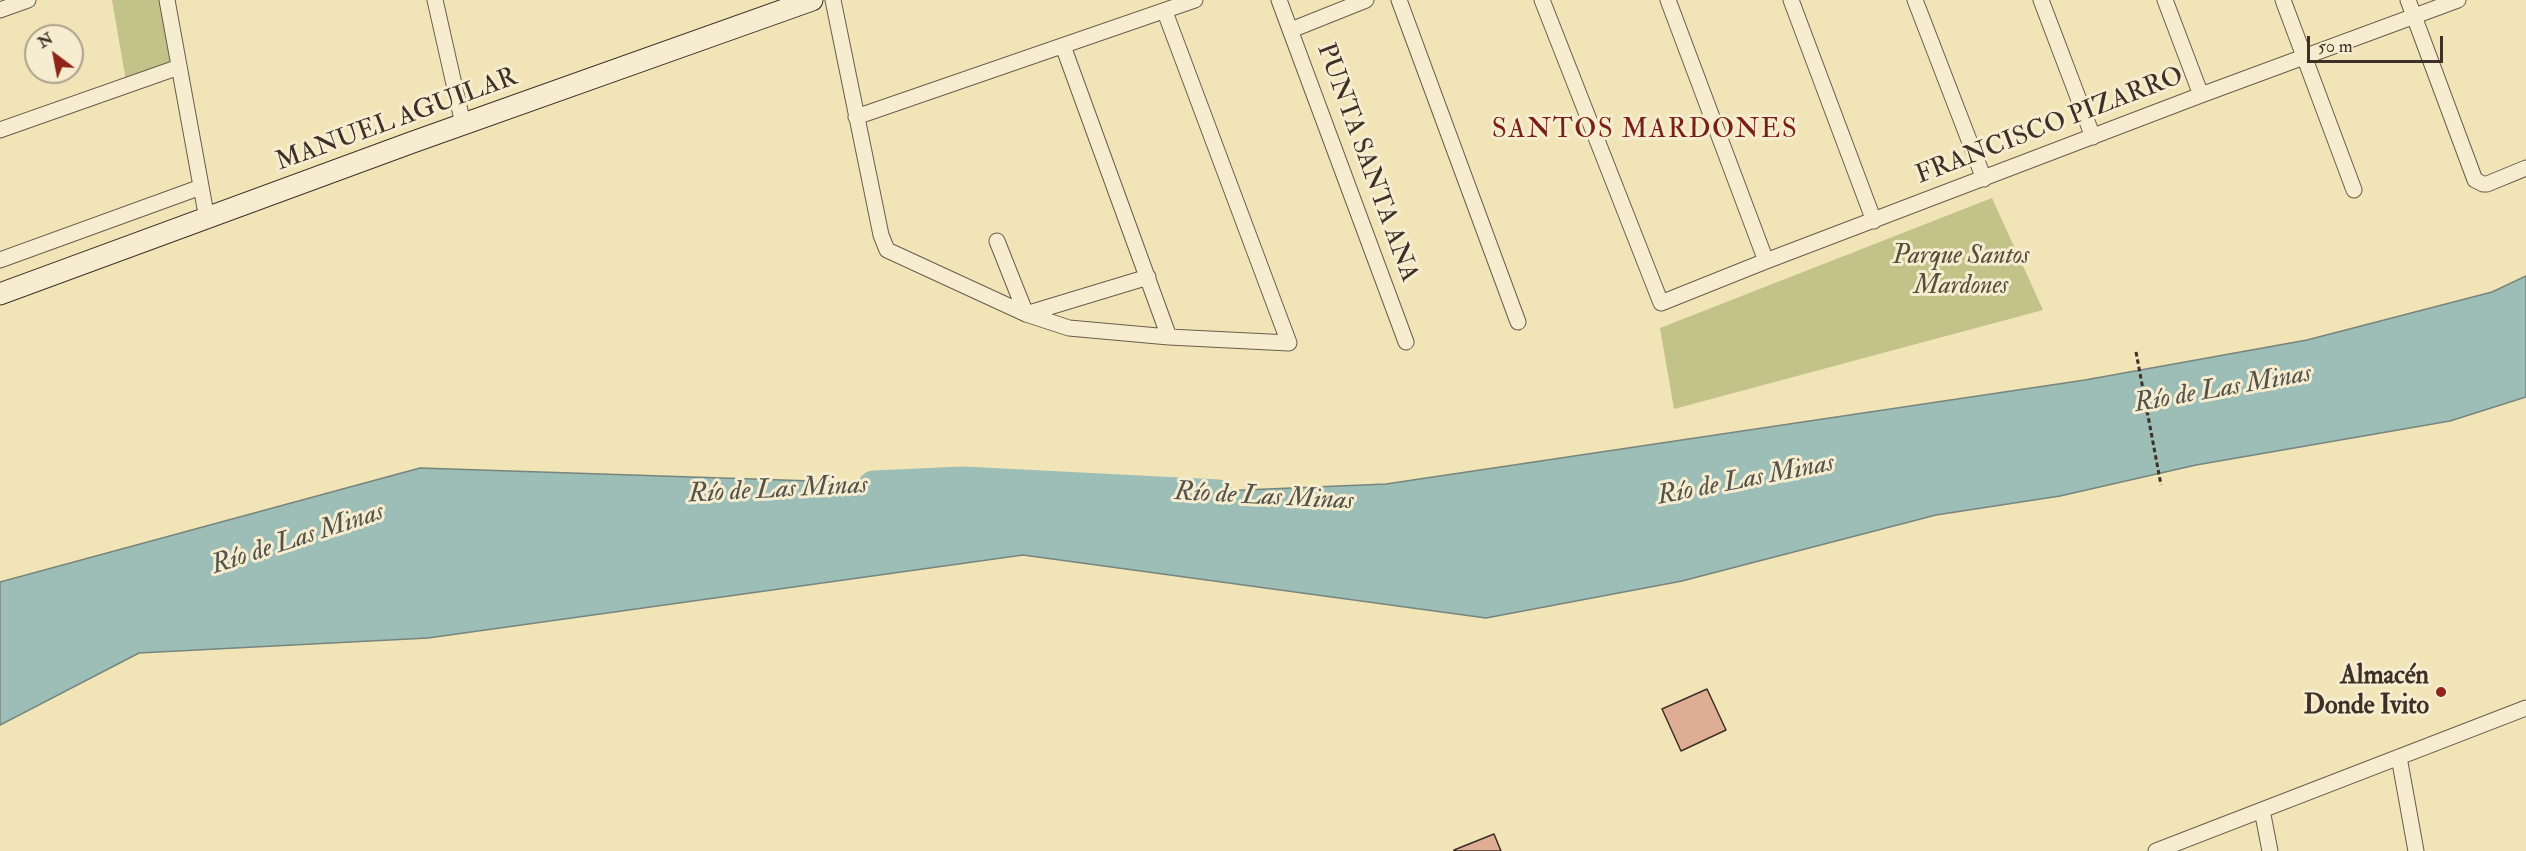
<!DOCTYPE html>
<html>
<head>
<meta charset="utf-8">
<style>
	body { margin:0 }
	#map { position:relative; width:2526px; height:851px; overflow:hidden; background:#f1e4b7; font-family:"IM FELL Double Pica",serif }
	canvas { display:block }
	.north { position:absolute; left:24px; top:24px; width:60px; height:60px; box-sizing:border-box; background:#f6edd0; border:2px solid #aca18c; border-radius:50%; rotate:328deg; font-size:16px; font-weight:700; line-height:24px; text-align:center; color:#3c3027 }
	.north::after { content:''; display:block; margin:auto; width:21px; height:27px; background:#8f2418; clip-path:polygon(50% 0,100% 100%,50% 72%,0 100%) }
	.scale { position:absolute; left:2307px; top:36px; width:136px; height:27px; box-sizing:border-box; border:3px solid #3c3027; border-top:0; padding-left:8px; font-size:18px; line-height:21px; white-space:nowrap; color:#3c3027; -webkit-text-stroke:4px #f6edd0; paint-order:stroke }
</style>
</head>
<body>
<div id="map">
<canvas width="2526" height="851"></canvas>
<div class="north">N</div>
<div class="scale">50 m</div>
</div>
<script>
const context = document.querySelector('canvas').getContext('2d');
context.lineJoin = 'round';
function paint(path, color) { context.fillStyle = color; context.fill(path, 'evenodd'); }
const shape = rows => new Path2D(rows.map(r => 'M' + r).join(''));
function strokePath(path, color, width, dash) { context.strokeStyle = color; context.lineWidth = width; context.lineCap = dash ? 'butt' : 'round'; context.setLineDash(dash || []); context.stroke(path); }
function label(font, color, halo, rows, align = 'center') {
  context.font = font + ' "IM FELL Double Pica",serif'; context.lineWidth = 6; context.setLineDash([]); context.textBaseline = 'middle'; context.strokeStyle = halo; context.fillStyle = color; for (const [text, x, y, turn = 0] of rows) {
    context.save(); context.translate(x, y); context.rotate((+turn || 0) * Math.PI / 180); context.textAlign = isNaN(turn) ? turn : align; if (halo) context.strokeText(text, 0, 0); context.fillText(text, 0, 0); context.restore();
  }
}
paint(shape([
	[112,0,162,0,173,65,126,81],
	[1992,198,2043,310,1674,409,1660,328]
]), '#c2c289');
const water = shape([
	[2526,276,2526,397,2450,421,2196,465,2060,496,1936,515,1682,581,1486,618,1023,555,428,638,139,653,0,725,0,582,420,468,1174,493,1386,484,2085,380,2307,340,2492,292,2526,276]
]);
paint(water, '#9dbdb7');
strokePath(water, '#76857d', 1.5);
strokePath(shape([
	[874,487,963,483,1218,496]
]), '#9dbdb7', 33);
const building = shape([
	[1707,689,1726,730,1681,751,1662,709,1707,689],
	[1494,834,1501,851,1454,851,1454,850,1494,834]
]);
paint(building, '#dfad94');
strokePath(building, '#3c3027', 1.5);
const street = shape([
	[167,0,207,219],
	[435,0,463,124],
	[833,0,881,235,887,250,1026,314,1069,328,1169,337,1289,343,1165,12],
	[1279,0,1406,342],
	[1399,0,1518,322],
	[1542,0,1661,303,1766,261,2201,95,2458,0],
	[1668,0,1766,261],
	[1791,0,1874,221],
	[1915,0,1984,179],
	[2041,0,2093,137],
	[2165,0,2201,95],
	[2283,0,2354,190],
	[2408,0,2475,180,2483,184,2487,184,2526,168],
	[0,10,28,0],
	[1291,30,1366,0],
	[1063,46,1169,337],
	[856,117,1195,0],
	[0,130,179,67],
	[997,241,1026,314,1148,277],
	[0,260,201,187],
	[2399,757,2416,851],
	[2262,810,2270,851],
	[2156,851,2526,708]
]);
const secondary = shape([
	[0,294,413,142,812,0]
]);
strokePath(street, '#695d4b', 17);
strokePath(secondary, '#3c3027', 23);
strokePath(shape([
	[2136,352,2161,485]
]), '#3c3027', 3, [4.5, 3]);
strokePath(street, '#f6edd0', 15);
strokePath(secondary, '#f6edd0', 21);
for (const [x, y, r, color] of [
	[2441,692,6,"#8f2418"]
]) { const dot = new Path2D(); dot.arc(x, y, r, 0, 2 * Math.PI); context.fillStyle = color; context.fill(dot); strokePath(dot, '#f6edd0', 2); }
label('26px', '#3c3027', '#f6edd0', [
	["MANUEL AGUILAR",397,121,-20],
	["FRANCISCO PIZARRO",2050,127,-21],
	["PUNTA SANTA ANA",1366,163,70]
]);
label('italic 26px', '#574d3b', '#f6edd0', [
	["Parque Santos",1961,257],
	["Mardones",1961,287]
]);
label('bold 26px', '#3c3027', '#f6edd0', [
	["Almacén",2429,677],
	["Donde Ivito",2429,707]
], 'right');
context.letterSpacing = '1.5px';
label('27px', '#7a1f14', '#f6edd0', [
	["SANTOS MARDONES",1645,131]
]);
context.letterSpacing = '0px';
label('italic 27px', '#54534b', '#f6edd0', [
	["Río de Las Minas",2223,390,-10],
	["Río de Las Minas",1746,481,-11],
	["Río de Las Minas",778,491,-3],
	["Río de Las Minas",1264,498,3],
	["Río de Las Minas",298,540,-18]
]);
</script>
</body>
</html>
